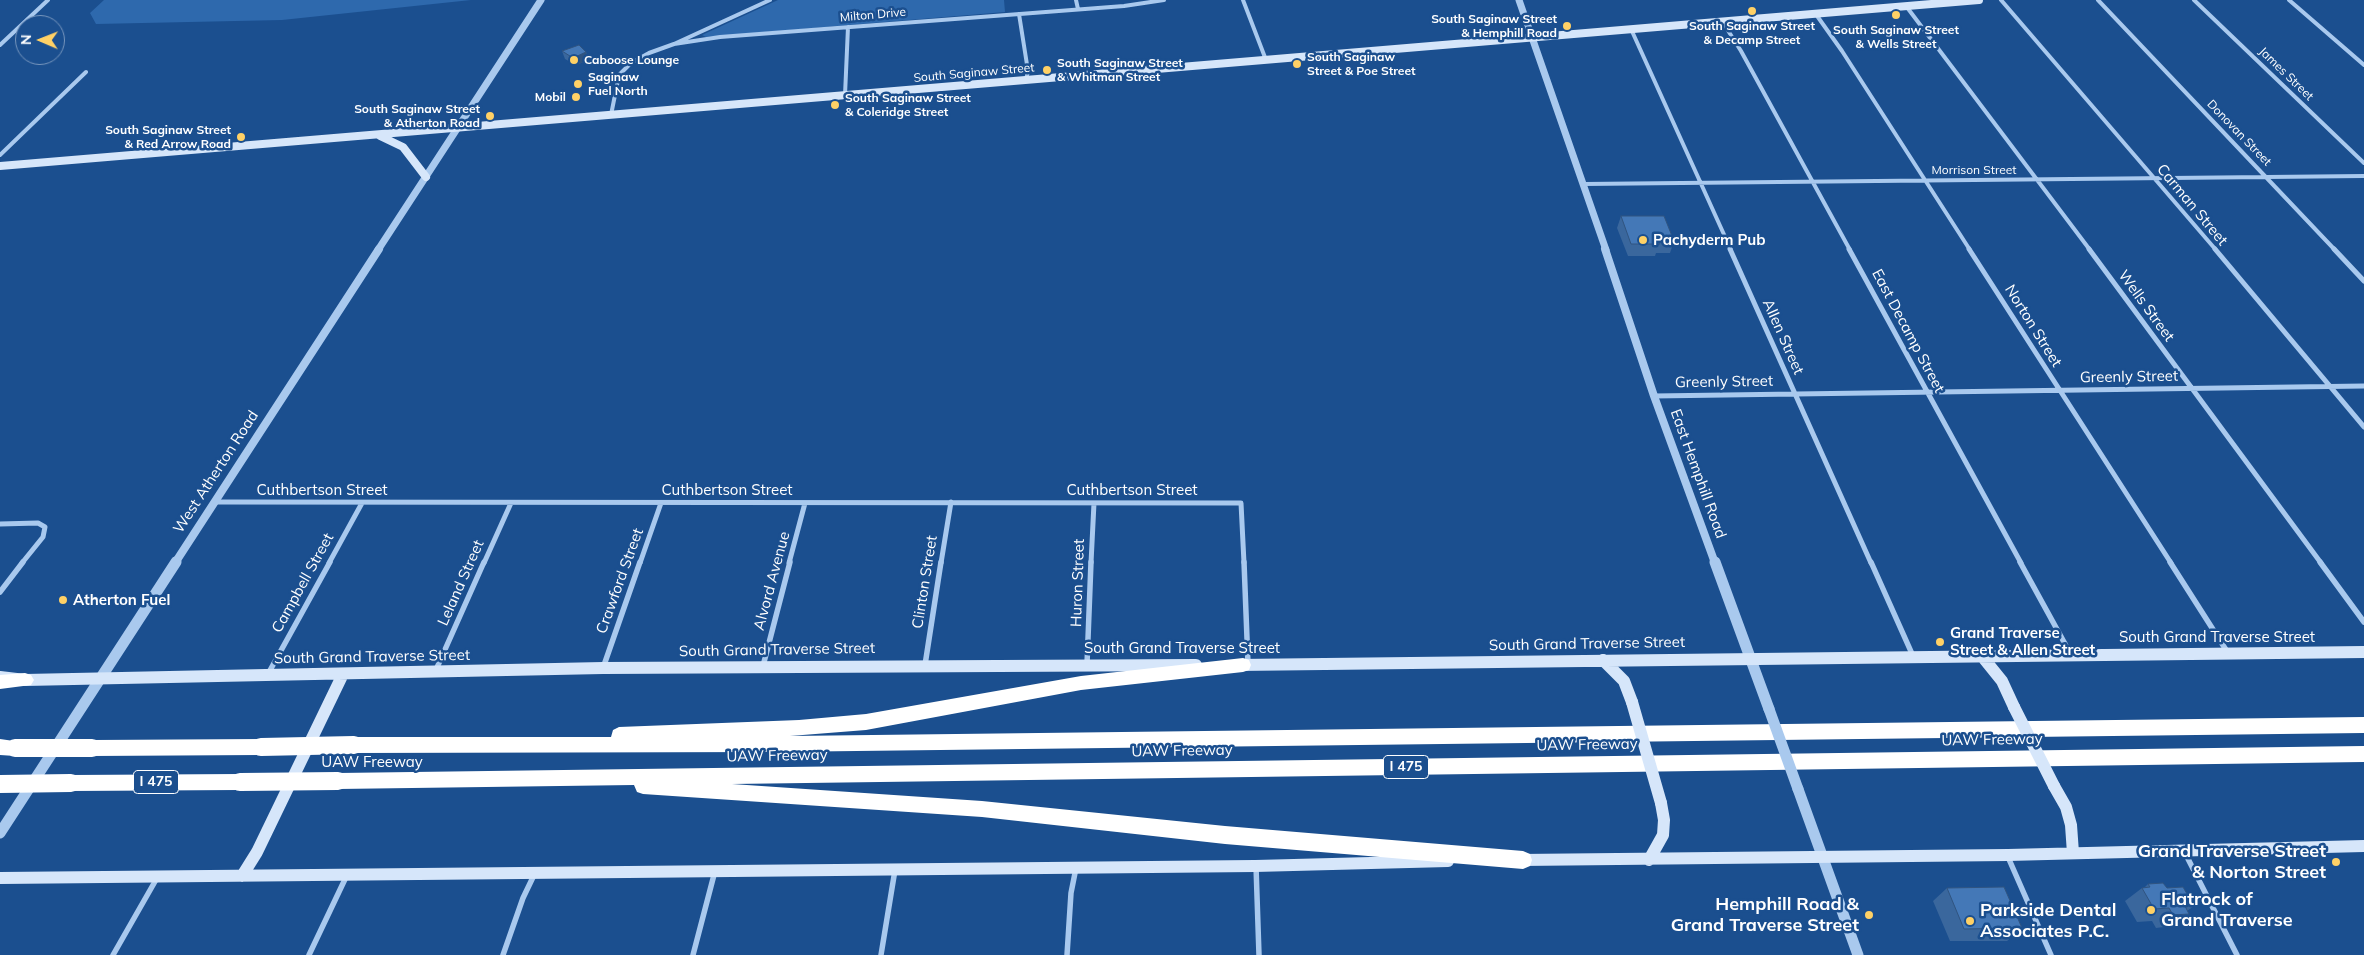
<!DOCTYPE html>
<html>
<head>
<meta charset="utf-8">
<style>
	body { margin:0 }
	#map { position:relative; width:2364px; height:955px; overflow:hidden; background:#1b4f8f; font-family:Mulish,sans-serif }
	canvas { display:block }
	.north { position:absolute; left:15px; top:15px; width:50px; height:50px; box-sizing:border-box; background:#1b4f8f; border:1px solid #7695bc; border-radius:50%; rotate:271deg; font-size:14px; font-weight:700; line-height:20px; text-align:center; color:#fff }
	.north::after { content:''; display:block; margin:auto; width:18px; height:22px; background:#ffd166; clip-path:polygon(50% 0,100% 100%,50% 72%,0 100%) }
</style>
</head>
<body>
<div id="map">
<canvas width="2364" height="955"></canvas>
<div class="north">N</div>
</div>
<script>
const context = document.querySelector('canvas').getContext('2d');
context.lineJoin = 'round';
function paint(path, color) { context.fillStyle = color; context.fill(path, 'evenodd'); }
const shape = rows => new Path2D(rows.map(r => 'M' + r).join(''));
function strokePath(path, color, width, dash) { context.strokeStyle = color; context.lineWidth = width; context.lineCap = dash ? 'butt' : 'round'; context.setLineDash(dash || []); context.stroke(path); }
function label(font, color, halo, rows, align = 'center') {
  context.font = font + ' Mulish,sans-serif'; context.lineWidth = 5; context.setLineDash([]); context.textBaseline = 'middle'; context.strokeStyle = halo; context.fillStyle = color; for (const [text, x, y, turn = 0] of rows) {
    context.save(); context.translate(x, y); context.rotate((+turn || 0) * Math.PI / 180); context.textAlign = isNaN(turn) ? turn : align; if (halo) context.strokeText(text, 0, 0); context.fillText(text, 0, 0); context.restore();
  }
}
paint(shape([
	[104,0,471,0,282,20,96,24,90,13],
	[778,0,1004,0,1005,12,706,37,702,35]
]), '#2e69ad');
strokePath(shape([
	[1076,0,1078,9],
	[1243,0,1266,60],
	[2001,0,2216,250],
	[2098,0,2335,250],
	[2194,0,2364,163],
	[2289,0,2364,65],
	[1906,6,2090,250],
	[1815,13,1842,51,1970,250],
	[1019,14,1028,71,1026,80],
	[1722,21,1741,51,1850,250],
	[1631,29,1731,250],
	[674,44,720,37,1124,6,1164,0],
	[0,45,48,0],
	[845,95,848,27],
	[611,115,619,75,631,63,649,53,674,44,770,0],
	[0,155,86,72],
	[1584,184,2364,176]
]), '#a9c9ee', 4);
strokePath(shape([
	[1730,249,1871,563],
	[1849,249,2021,563],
	[1969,249,2171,563],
	[2089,249,2321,563],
	[2215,249,2364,427],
	[2334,249,2364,281],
	[1654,396,2364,386],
	[214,502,1241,503,1244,563],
	[0,524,38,523,45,527,43,537,22,563],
	[329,563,362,503],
	[484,563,511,503],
	[640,563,661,503],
	[789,563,805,503],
	[941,563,951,502],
	[1091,563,1094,503]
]), '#a9c9ee', 5);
strokePath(shape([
	[1244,562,1248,664],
	[1871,562,1913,656],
	[2020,562,2070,653],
	[2170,562,2228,653],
	[2320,562,2364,622],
	[0,592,23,562],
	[1087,664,1091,562],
	[925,665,941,562],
	[763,666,790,562],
	[603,668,640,562],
	[435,672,484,562],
	[268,674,330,562],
	[2184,851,2237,955],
	[2008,857,2051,955],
	[1256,866,1259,955],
	[113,955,157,878],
	[309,955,347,875],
	[503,955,523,898,535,873],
	[693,955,715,871],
	[881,955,895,870],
	[1067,955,1071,893,1076,868]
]), '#a9c9ee', 5.5);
strokePath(shape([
	[1519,0,1606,250],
	[378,250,541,0]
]), '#a9c9ee', 7);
strokePath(shape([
	[1605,249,1654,396,1715,563],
	[175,563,379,249]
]), '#a9c9ee', 8);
strokePath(shape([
	[1715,562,1769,709],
	[1798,789,1858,955],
	[0,833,176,562]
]), '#a9c9ee', 11);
strokePath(shape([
	[380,136,403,147,426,177],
	[0,166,1979,0]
]), '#d6e6fa', 8);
strokePath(shape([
	[1981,655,2002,681,2014,707],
	[1603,660,1624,681,1632,702],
	[1238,665,2364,652],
	[0,677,25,680,603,668,1196,665],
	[2054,786,2066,807,2071,825,2073,853],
	[1520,860,2008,855,2364,846],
	[1649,860,1663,835,1664,820,1661,803],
	[242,876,257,852,343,674],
	[0,878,1255,866,1448,861]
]), '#d6e6fa', 12);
paint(shape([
	[1243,658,1249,660,1251,665,1249,670,1243,672,1081,690,866,730,790,736,2364,717,2364,733,773,752,354,753,348,751,345,745,348,739,354,737,611,737,613,730,619,727,799,720,866,714,1081,676,1243,658],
	[25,673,31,675,34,680,31,685,0,689,0,675,25,673],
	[0,739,21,742,24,748,21,754,15,756,0,755,0,739],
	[261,739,267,741,270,747,267,753,261,755,92,756,86,754,83,748,86,742,92,740,261,739],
	[2364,746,2364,762,732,784,982,801,1225,826,1523,851,1530,854,1532,860,1530,866,1523,869,1225,844,982,817,643,794,637,792,634,785,338,789,332,787,329,781,332,775,338,773,2364,746],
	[240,774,246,776,249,782,246,788,240,790,71,791,65,789,62,783,65,777,71,775,240,774]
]), '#fff');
strokePath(shape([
	[1769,709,1798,789]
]), '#a9c9ee', 11);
strokePath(shape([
	[1632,702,1661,803],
	[2014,707,2054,786]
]), '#d6e6fa', 12);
strokePath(shape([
	[261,747,354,745],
	[15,748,92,748],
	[240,782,338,781],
	[0,784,71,783]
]), '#fff', 18);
paint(shape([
	[562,51,586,52,589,60,576,65,565,59],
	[1621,216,1674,241,1670,253,1656,253,1655,256,1628,256,1617,228],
	[2148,884,2167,888,2194,906,2187,911,2189,914,2172,926,2156,928,2152,921,2137,922,2125,901,2142,888,2144,888],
	[1947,888,2022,928,2007,941,1950,941,1933,901]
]), '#3a679d');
paint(shape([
	[586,52,589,60,576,65,573,58]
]), '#305480');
const building = shape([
	[579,45,586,52,573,58,562,51,579,45],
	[1621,216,1664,216,1674,241,1658,241,1660,244,1631,244,1621,216],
	[2163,883,2167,888,2183,887,2194,906,2185,906,2189,914,2173,915,2169,908,2154,909,2142,888,2150,887,2148,884,2163,883],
	[2004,887,2022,928,1964,929,1947,888,2004,887]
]);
paint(building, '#4478b7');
strokePath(building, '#305480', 1);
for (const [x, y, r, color] of [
	[1752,11,5,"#ffd166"],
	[1896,15,5,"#ffd166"],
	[1567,26,5,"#ffd166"],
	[574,60,5,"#ffd166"],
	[1297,64,5,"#ffd166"],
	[1047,70,5,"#ffd166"],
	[578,84,5,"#ffd166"],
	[576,97,5,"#ffd166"],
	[835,105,5,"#ffd166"],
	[490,116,5,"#ffd166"],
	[241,137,5,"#ffd166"],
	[1643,240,5,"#ffd166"],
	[63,600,5,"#ffd166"],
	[1940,642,5,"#ffd166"],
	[2336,862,5,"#ffd166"],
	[2151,910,5,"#ffd166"],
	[1869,915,5,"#ffd166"],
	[1970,921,5,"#ffd166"]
]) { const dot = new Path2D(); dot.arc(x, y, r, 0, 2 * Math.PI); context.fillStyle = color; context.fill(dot); strokePath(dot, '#1b4f8f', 2); }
label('12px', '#fff', '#1b4f8f', [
	["Milton Drive",873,15,-5],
	["South Saginaw Street",974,73,-5],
	["James Street",2286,74,44],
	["Donovan Street",2239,133,46],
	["Morrison Street",1974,170]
]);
label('bold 12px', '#fff', '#1b4f8f', [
	["South Saginaw Street",1557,19,"right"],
	["& Hemphill Road",1557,33,"right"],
	["South Saginaw Street",1752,26,"center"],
	["& Decamp Street",1752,40,"center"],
	["South Saginaw Street",1896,30,"center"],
	["& Wells Street",1896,44,"center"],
	["South Saginaw",1307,57],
	["Street & Poe Street",1307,71],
	["Caboose Lounge",584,60],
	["South Saginaw Street",1057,63],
	["& Whitman Street",1057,77],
	["Saginaw",588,77],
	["Fuel North",588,91],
	["Mobil",566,97,"right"],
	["South Saginaw Street",845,98],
	["& Coleridge Street",845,112],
	["South Saginaw Street",480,109,"right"],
	["& Atherton Road",480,123,"right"],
	["South Saginaw Street",231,130,"right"],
	["& Red Arrow Road",231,144,"right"]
], 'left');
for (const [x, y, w] of [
	[1406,767,45],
	[156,782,45]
]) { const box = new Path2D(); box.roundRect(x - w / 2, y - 11.5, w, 23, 4); context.fillStyle = '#1b4f8f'; context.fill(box); strokePath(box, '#fff', 1); }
label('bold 14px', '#fff', null, [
	["I 475",1406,767],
	["I 475",156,782]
]);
label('15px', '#fff', '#1b4f8f', [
	["Carman Street",2192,205,50],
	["Wells Street",2146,306,54],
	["Norton Street",2033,326,58],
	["East Decamp Street",1908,331,62],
	["Allen Street",1783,337,66],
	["Greenly Street",2129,377,-1],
	["Greenly Street",1724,382,-1],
	["West Atherton Road",216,472,-57],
	["East Hemphill Road",1698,474,70],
	["Cuthbertson Street",322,490],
	["Cuthbertson Street",727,490],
	["Cuthbertson Street",1132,490],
	["Crawford Street",620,581,-70],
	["Alvord Avenue",772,581,-75],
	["Clinton Street",925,582,-81],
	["Campbell Street",303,583,-61],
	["Leland Street",461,583,-66],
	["Huron Street",1078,583,-88],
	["South Grand Traverse Street",2217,637],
	["South Grand Traverse Street",1587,644,-1],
	["South Grand Traverse Street",1182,648],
	["South Grand Traverse Street",777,650,-1],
	["South Grand Traverse Street",372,657,-1],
	["UAW Freeway",1992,740,-1],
	["UAW Freeway",1587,745,-1],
	["UAW Freeway",1182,751,-1],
	["UAW Freeway",777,756,-1],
	["UAW Freeway",372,762]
]);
label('bold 15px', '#fff', '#1b4f8f', [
	["Pachyderm Pub",1653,240],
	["Atherton Fuel",73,600],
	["Grand Traverse",1950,633],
	["Street & Allen Street",1950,650]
], 'left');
label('bold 18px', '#fff', '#1b4f8f', [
	["Grand Traverse Street",2326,852],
	["& Norton Street",2326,873],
	["Flatrock of",2161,900,"left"],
	["Grand Traverse",2161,921,"left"],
	["Hemphill Road &",1859,905],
	["Grand Traverse Street",1859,926],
	["Parkside Dental",1980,911,"left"],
	["Associates P.C.",1980,932,"left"]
], 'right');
</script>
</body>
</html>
